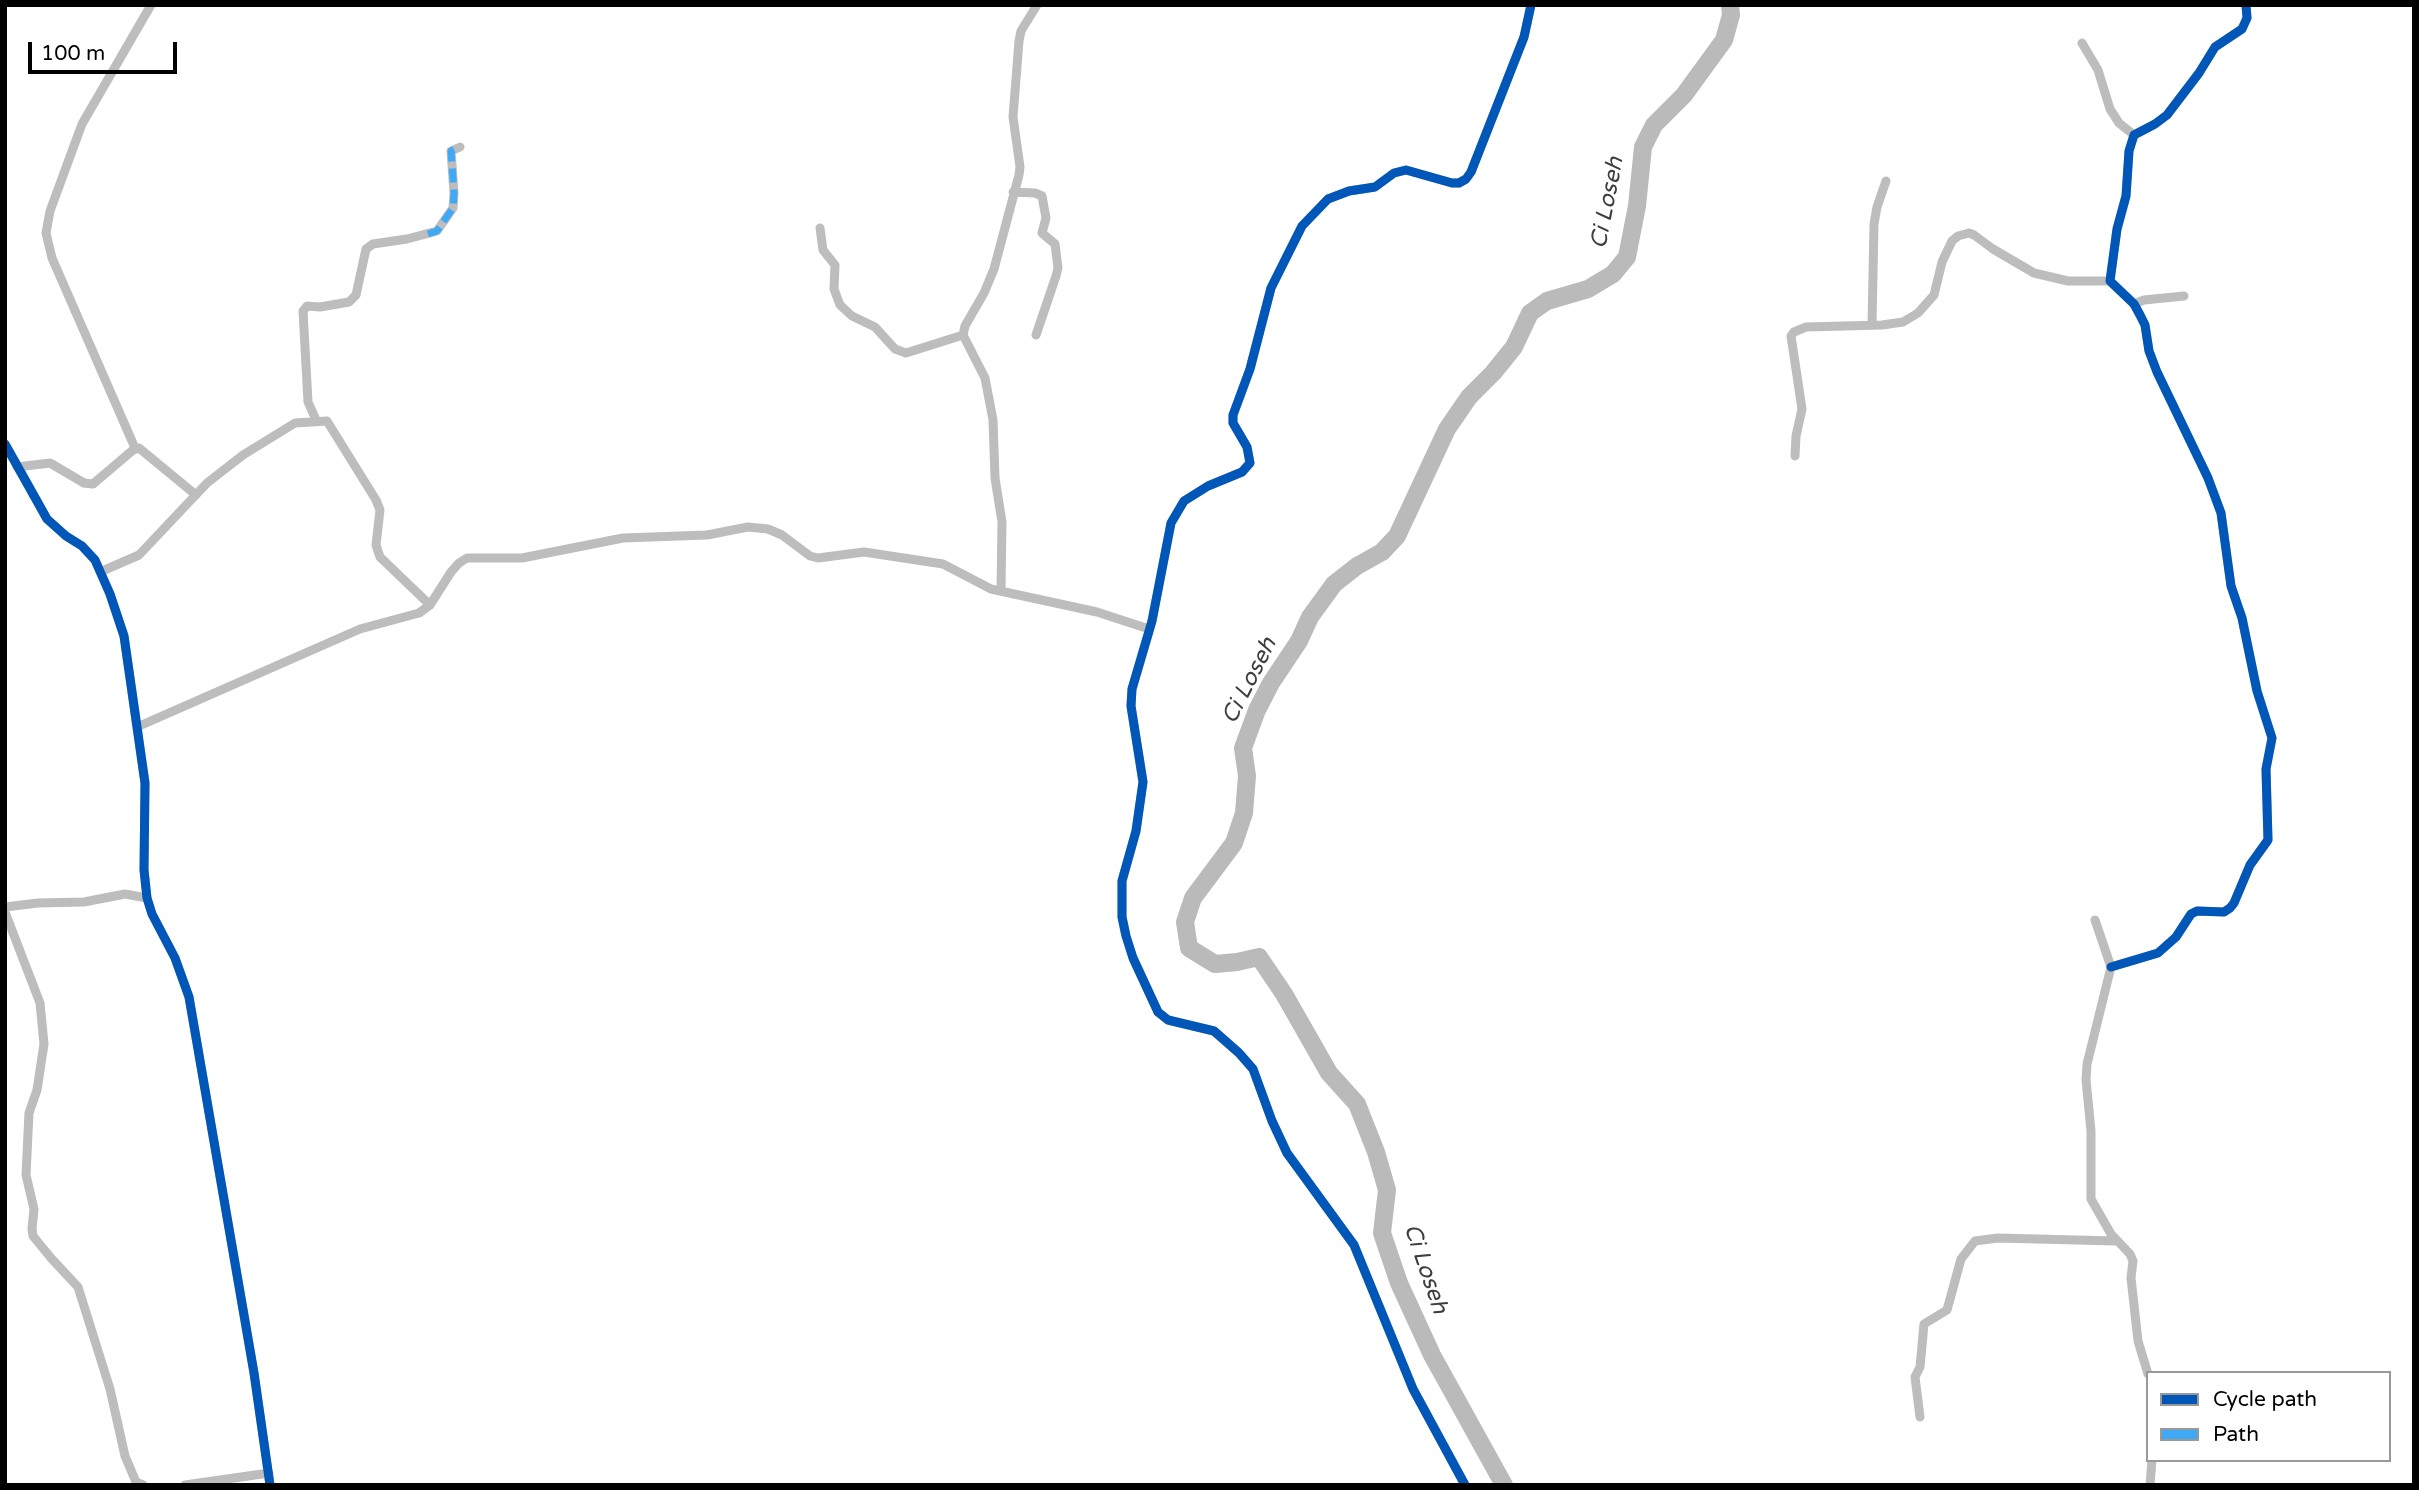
<!DOCTYPE html>
<html>
<head>
<meta charset="utf-8">
<style>
	body { margin:0 }
	#map { position:relative; width:2419px; height:1490px; overflow:hidden; background:#fff; font-family:"Varela Round",sans-serif }
	canvas { display:block }
	.frame { position:absolute; inset:0; border:7px solid #000; pointer-events:none }
	.legend { position:absolute; left:2146px; top:1371px; width:245px; height:91px; box-sizing:border-box; background:#fff; border:2px solid #999; margin:0; padding:9px 12px; list-style:none; font-size:21px; color:#000 }
	.legend li { display:flex; align-items:center; gap:14px; height:35px }
	.legend b { width:35px; border:2px solid #999 }
	.scale { position:absolute; left:28px; top:42px; width:149px; height:32px; box-sizing:border-box; border:4px solid #000; border-top:0; padding-left:9px; font-size:21px; line-height:24px; white-space:nowrap; color:#000; -webkit-text-stroke:5px #fff; paint-order:stroke }
</style>
</head>
<body>
<div id="map">
<canvas width="2419" height="1490"></canvas>
<div class="frame"></div>
<ul class="legend">
<li><b style="height:9px;background:#0057b8"></b>Cycle path</li>
<li><b style="height:9px;background:#3fa9f5"></b>Path</li>
</ul>
<div class="scale">100 m</div>
</div>
<script>
const context = document.querySelector('canvas').getContext('2d');
context.lineJoin = 'round';
const shape = rows => new Path2D(rows.map(r => 'M' + r).join(''));
function strokePath(path, color, width, dash) { context.strokeStyle = color; context.lineWidth = width; context.lineCap = dash ? 'butt' : 'round'; context.setLineDash(dash || []); context.stroke(path); }
function label(font, color, halo, rows, align = 'center') {
  context.font = font + ' "Varela Round",sans-serif'; context.lineWidth = 5; context.setLineDash([]); context.textBaseline = 'middle'; context.strokeStyle = halo; context.fillStyle = color; for (const [text, x, y, turn = 0] of rows) {
    context.save(); context.translate(x, y); context.rotate((+turn || 0) * Math.PI / 180); context.textAlign = isNaN(turn) ? turn : align; if (halo) context.strokeText(text, 0, 0); context.fillText(text, 0, 0); context.restore();
  }
}
strokePath(shape([
	[1504,1485,1432,1355,1399,1283,1382,1233,1387,1190,1376,1152,1357,1104,1329,1073,1284,994,1259,957,1237,962,1215,964,1189,948,1185,922,1193,898,1234,843,1244,813,1247,776,1243,748,1257,710,1271,683,1299,641,1310,617,1334,584,1357,566,1382,552,1397,536,1447,429,1469,397,1493,373,1514,347,1530,313,1547,301,1588,289,1613,274,1627,257,1637,206,1643,147,1654,125,1684,95,1724,40,1731,15,1730,5]
]), '#bababa', 18);
strokePath(shape([
	[2082,43,2098,70,2110,109,2119,123,2134,135],
	[1013,192,1035,193,1042,196,1046,218,1042,233,1055,244,1058,268,1056,276,1036,335],
	[820,228,823,250,835,265,834,289,840,305,852,316,875,327,895,349,906,353,963,335],
	[2134,304,2144,300,2184,296],
	[1872,325,1874,224,1877,207,1886,181],
	[317,422,308,402,303,311,307,306,320,307,349,302,356,295,366,249,373,244,407,239,437,231,453,208,454,193,451,151,460,147],
	[5,444,47,519,66,536,82,546,95,560,110,594,124,636,145,783,144,870,147,898,152,914,175,958,189,997,254,1373,270,1485],
	[135,448,52,258,46,233,50,211,82,124,151,5],
	[1795,456,1796,436,1802,409,1791,336,1794,332,1806,327,1882,325,1903,322,1918,313,1934,295,1942,262,1952,241,1958,236,1969,233,1974,235,1993,249,2034,273,2068,281,2110,281],
	[17,467,50,463,84,483,93,484,133,450,139,448,196,495],
	[100,572,139,555,207,483,243,455,295,423,327,421,376,500,380,510,376,545,380,557,430,605],
	[1001,591,1002,522,995,478,993,420,985,378,963,335,965,326,984,293,994,269,1019,175,1020,167,1013,117,1019,41,1021,31,1037,5],
	[137,727,360,629,419,613,430,605,451,572,459,563,467,558,522,558,623,538,707,535,748,527,768,529,782,535,810,556,818,558,864,552,943,564,991,589,1097,612,1149,629],
	[5,907,38,903,84,902,125,894,147,898],
	[5,912,40,1003,44,1044,37,1090,29,1113,26,1175,34,1209,32,1229,33,1236,51,1258,78,1287,110,1389,125,1456,136,1482,143,1485],
	[2095,920,2111,967,2087,1064,2086,1080,2091,1131,2091,1199,2111,1234,2130,1254,2133,1261,2131,1278,2138,1341,2148,1374],
	[2111,967,2158,953,2176,937,2191,914,2197,911,2224,912,2230,908,2234,903,2250,865,2268,840,2266,769,2272,738,2257,691,2242,618,2231,586,2221,513,2208,478,2157,372,2149,351,2145,325,2140,315,2134,304,2110,281,2117,229,2126,196,2129,151,2134,135,2155,124,2167,115,2199,73,2215,47,2242,29,2247,18,2246,5],
	[1920,1417,1915,1377,1920,1367,1924,1324,1947,1310,1961,1259,1975,1241,1998,1238,2116,1241],
	[185,1485,269,1473],
	[1465,1485,1413,1389,1354,1245,1287,1153,1272,1121,1253,1069,1239,1053,1214,1031,1168,1020,1158,1012,1133,958,1126,936,1122,917,1122,881,1136,831,1143,782,1131,706,1132,689,1152,621,1171,523,1184,501,1208,486,1242,472,1250,463,1247,447,1233,423,1233,415,1250,369,1271,288,1302,226,1328,199,1349,191,1375,187,1394,173,1406,170,1452,183,1459,183,1466,179,1471,172,1524,37,1531,5],
	[2150,1485,2152,1460]
]), '#bdbdbd', 9);
strokePath(shape([
	[428,234,437,231,453,208,454,193,451,151,460,147]
]), '#3fa9f5', 7, [14, 7]);
strokePath(shape([
	[5,444,47,519,66,536,82,546,95,560,110,594,124,636,145,783,144,870,147,898,152,914,175,958,189,997,254,1373,270,1485],
	[2111,967,2158,953,2176,937,2191,914,2197,911,2224,912,2230,908,2234,903,2250,865,2268,840,2266,769,2272,738,2257,691,2242,618,2231,586,2221,513,2208,478,2157,372,2149,351,2145,325,2140,315,2134,304,2110,281,2117,229,2126,196,2129,151,2134,135,2155,124,2167,115,2199,73,2215,47,2242,29,2247,18,2246,5],
	[1465,1485,1413,1389,1354,1245,1287,1153,1272,1121,1253,1069,1239,1053,1214,1031,1168,1020,1158,1012,1133,958,1126,936,1122,917,1122,881,1136,831,1143,782,1131,706,1132,689,1152,621,1171,523,1184,501,1208,486,1242,472,1250,463,1247,447,1233,423,1233,415,1250,369,1271,288,1302,226,1328,199,1349,191,1375,187,1394,173,1406,170,1452,183,1459,183,1466,179,1471,172,1524,37,1531,5]
]), '#0057b8', 9);
label('italic 23px', '#3e3e3e', '#fff', [
	["Ci Loseh",1608,203,-79],
	["Ci Loseh",1250,681,-63],
	["Ci Loseh",1425,1269,71]
]);
</script>
</body>
</html>
